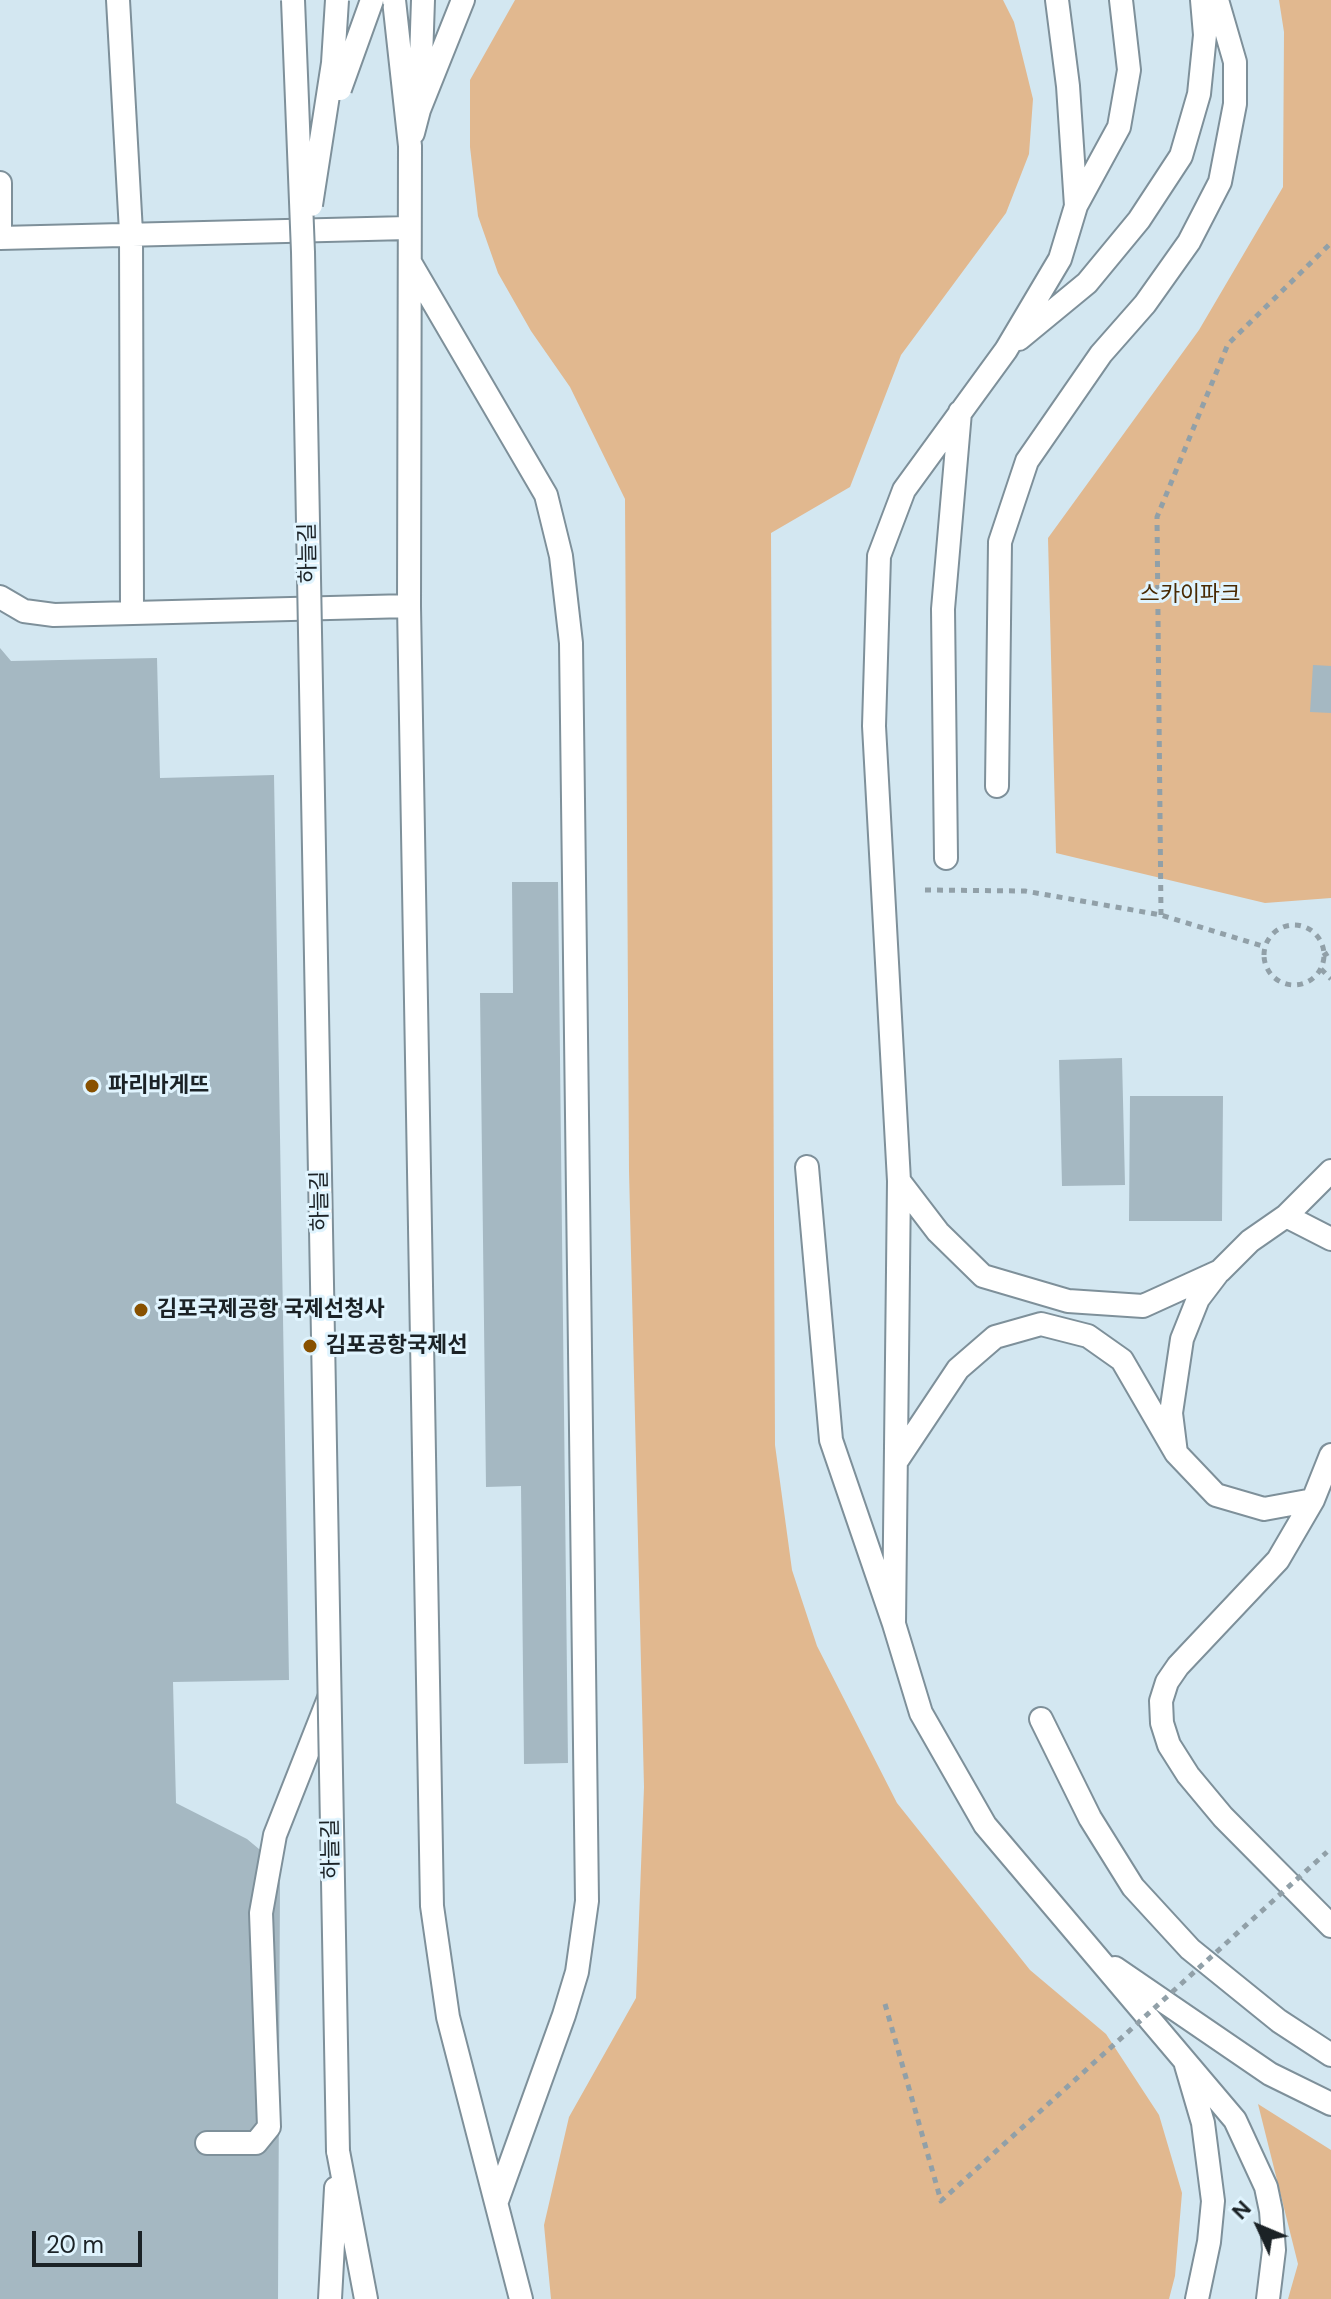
<!DOCTYPE html>
<html>
<head>
<meta charset="utf-8">
<style>
	body { margin:0 }
	#map { position:relative; width:1331px; height:2299px; overflow:hidden; background:#d3e7f1; font-family:"DM Sans",sans-serif }
	canvas { display:block }
	.north { position:absolute; left:1219px; top:2187px; width:80px; height:80px; -webkit-text-stroke:6px #e0f4fe; paint-order:stroke; rotate:314deg; font-size:22px; font-weight:700; line-height:32px; text-align:center; color:#1b2226 }
	.north::after { content:''; display:block; margin:auto; width:28px; height:36px; background:#1b2226; clip-path:polygon(50% 0,100% 100%,50% 72%,0 100%) }
	.scale { position:absolute; left:32px; top:2231px; width:110px; height:36px; box-sizing:border-box; border:4px solid #1b2226; border-top:0; padding-left:10px; font-size:24px; line-height:28px; white-space:nowrap; color:#1b2226; -webkit-text-stroke:6px #e0f4fe; paint-order:stroke }
</style>
</head>
<body>
<div id="map">
<canvas width="1331" height="2299"></canvas>
<div class="north">N</div>
<div class="scale">20 m</div>
</div>
<script>
const context = document.querySelector('canvas').getContext('2d');
context.lineJoin = 'round';
function paint(path, color) { context.fillStyle = color; context.fill(path, 'evenodd'); }
const shape = rows => new Path2D(rows.map(r => 'M' + r).join(''));
function strokePath(path, color, width, dash) { context.strokeStyle = color; context.lineWidth = width; context.lineCap = dash ? 'butt' : 'round'; context.setLineDash(dash || []); context.stroke(path); }
function label(font, color, halo, rows, align = 'center') {
  context.font = font + ' "DM Sans","Noto Sans KR",sans-serif'; context.lineWidth = 6; context.setLineDash([]); context.textBaseline = 'middle'; context.strokeStyle = halo; context.fillStyle = color; for (const [text, x, y, turn = 0] of rows) {
    context.save(); context.translate(x, y); context.rotate((+turn || 0) * Math.PI / 180); context.textAlign = isNaN(turn) ? turn : align; if (halo) context.strokeText(text, 0, 0); context.fillText(text, 0, 0); context.restore();
  }
}
paint(shape([
	[515,0,1003,0,1014,22,1033,99,1029,154,1006,213,901,355,850,487,771,533,775,1445,792,1570,817,1646,897,1803,1030,1970,1106,2034,1159,2115,1182,2193,1175,2276,1169,2299,551,2299,544,2225,569,2117,636,1998,644,1787,629,1171,625,499,570,387,531,331,498,273,478,216,470,147,470,80],
	[1279,0,1331,0,1331,898,1265,903,1056,853,1048,538,1199,330,1283,187,1284,32],
	[1258,2104,1331,2150,1331,2299,1288,2299,1298,2264]
]), '#e1b88f');
paint(shape([
	[0,648,11,661,157,658,160,778,274,775,289,1680,173,1682,176,1803,247,1839,271,1859,280,1883,278,2299,0,2299],
	[1313,665,1331,666,1331,713,1310,712],
	[512,882,558,882,568,1763,524,1764,521,1486,486,1487,480,993,513,993],
	[1122,1058,1125,1185,1062,1186,1059,1060],
	[1130,1096,1223,1096,1222,1221,1129,1221]
]), '#a5b8c2');
const service = shape([
	[118,0,131,232,132,612],
	[394,0,410,146,409,606,432,1906,448,2017,521,2299],
	[420,89,423,0],
	[413,133,419,110,463,0],
	[0,183,0,238],
	[1077,204,1119,127,1129,70,1121,0],
	[0,238,408,228],
	[411,264,546,495,561,556,571,643,587,1901,577,1972,564,2015,497,2201],
	[1019,339,1087,283,1139,220,1181,156,1199,94,1205,35,1202,0],
	[0,597,24,611,54,615,409,606],
	[997,786,1000,542,1027,461,1101,354,1145,304,1189,242,1220,182,1235,104,1235,62,1217,0],
	[946,858,943,609,960,412],
	[807,1167,831,1440,894,1624,921,1713,985,1825,1235,2120,1266,2187,1271,2211,1274,2250,1268,2299],
	[899,1181,938,1232,983,1276,1068,1301,1143,1306,1220,1271,1250,1241,1286,1216,1331,1239],
	[1286,1216,1331,1171],
	[1217,1274,1198,1299,1182,1339,1171,1413,1176,1453,1216,1495,1264,1509,1313,1500],
	[1331,1455,1313,1500,1278,1560,1178,1666,1167,1682,1161,1701,1162,1723,1169,1745,1188,1775,1223,1817,1331,1926],
	[898,1459,958,1369,995,1337,1041,1324,1088,1336,1122,1360,1176,1453],
	[894,1624,899,1181,874,726,879,556,904,490,1006,350,1060,259,1076,206,1068,86,1057,0],
	[1041,1719,1090,1818,1133,1887,1190,1949,1279,2021,1331,2055],
	[1115,1968,1270,2074,1331,2104],
	[1186,2065,1203,2123,1213,2201,1209,2242,1197,2299],
	[207,2143,256,2143,269,2127,261,1913,275,1835,329,1698],
	[338,2151,366,2299],
	[330,2299,336,2188]
]);
strokePath(service, '#7e909a', 26);
strokePath(shape([
	[925,890,1025,891,1161,915,1266,947],
	[1161,915,1157,517,1228,344,1331,243],
	'1264 955a30 30 0 1 1 60 0a30 30 0 1 1-60 0Z',
	[1323,956,1331,951],
	[1321,969,1331,979]
]), '#91a0a8', 5, [6, 6]);
strokePath(service, '#fff', 22);
const serviceBridge = shape([
	[293,0,303,252,338,2151],
	[340,89,372,0],
	[311,205,333,63,337,0]
]);
strokePath(serviceBridge, '#7e909a', 26, []);
strokePath(shape([
	[885,2004,941,2201,1327,1852]
]), '#91a0a8', 5, [6, 6]);
strokePath(serviceBridge, '#fff', 22);
for (const [x, y, r, color] of [
	[92,1086,8,"#885100"],
	[141,1310,8,"#885100"],
	[310,1346,8,"#885100"]
]) { const dot = new Path2D(); dot.arc(x, y, r, 0, 2 * Math.PI); context.fillStyle = color; context.fill(dot); strokePath(dot, '#e0f4fe', 3); }
label('22px', '#1b2226', '#e0f4fe', [
	["하늘길",309,553,-91],
	["하늘길",321,1201,-91],
	["하늘길",332,1849,-91]
]);
label('22px', '#492a03', '#e0f4fe', [
	["스카이파크",1190,595]
]);
label('bold 22px', '#1b2226', '#e0f4fe', [
	["파리바게뜨",108,1086],
	["김포국제공항 국제선청사",157,1310],
	["김포공항국제선",326,1346]
], 'left');
</script>
</body>
</html>
